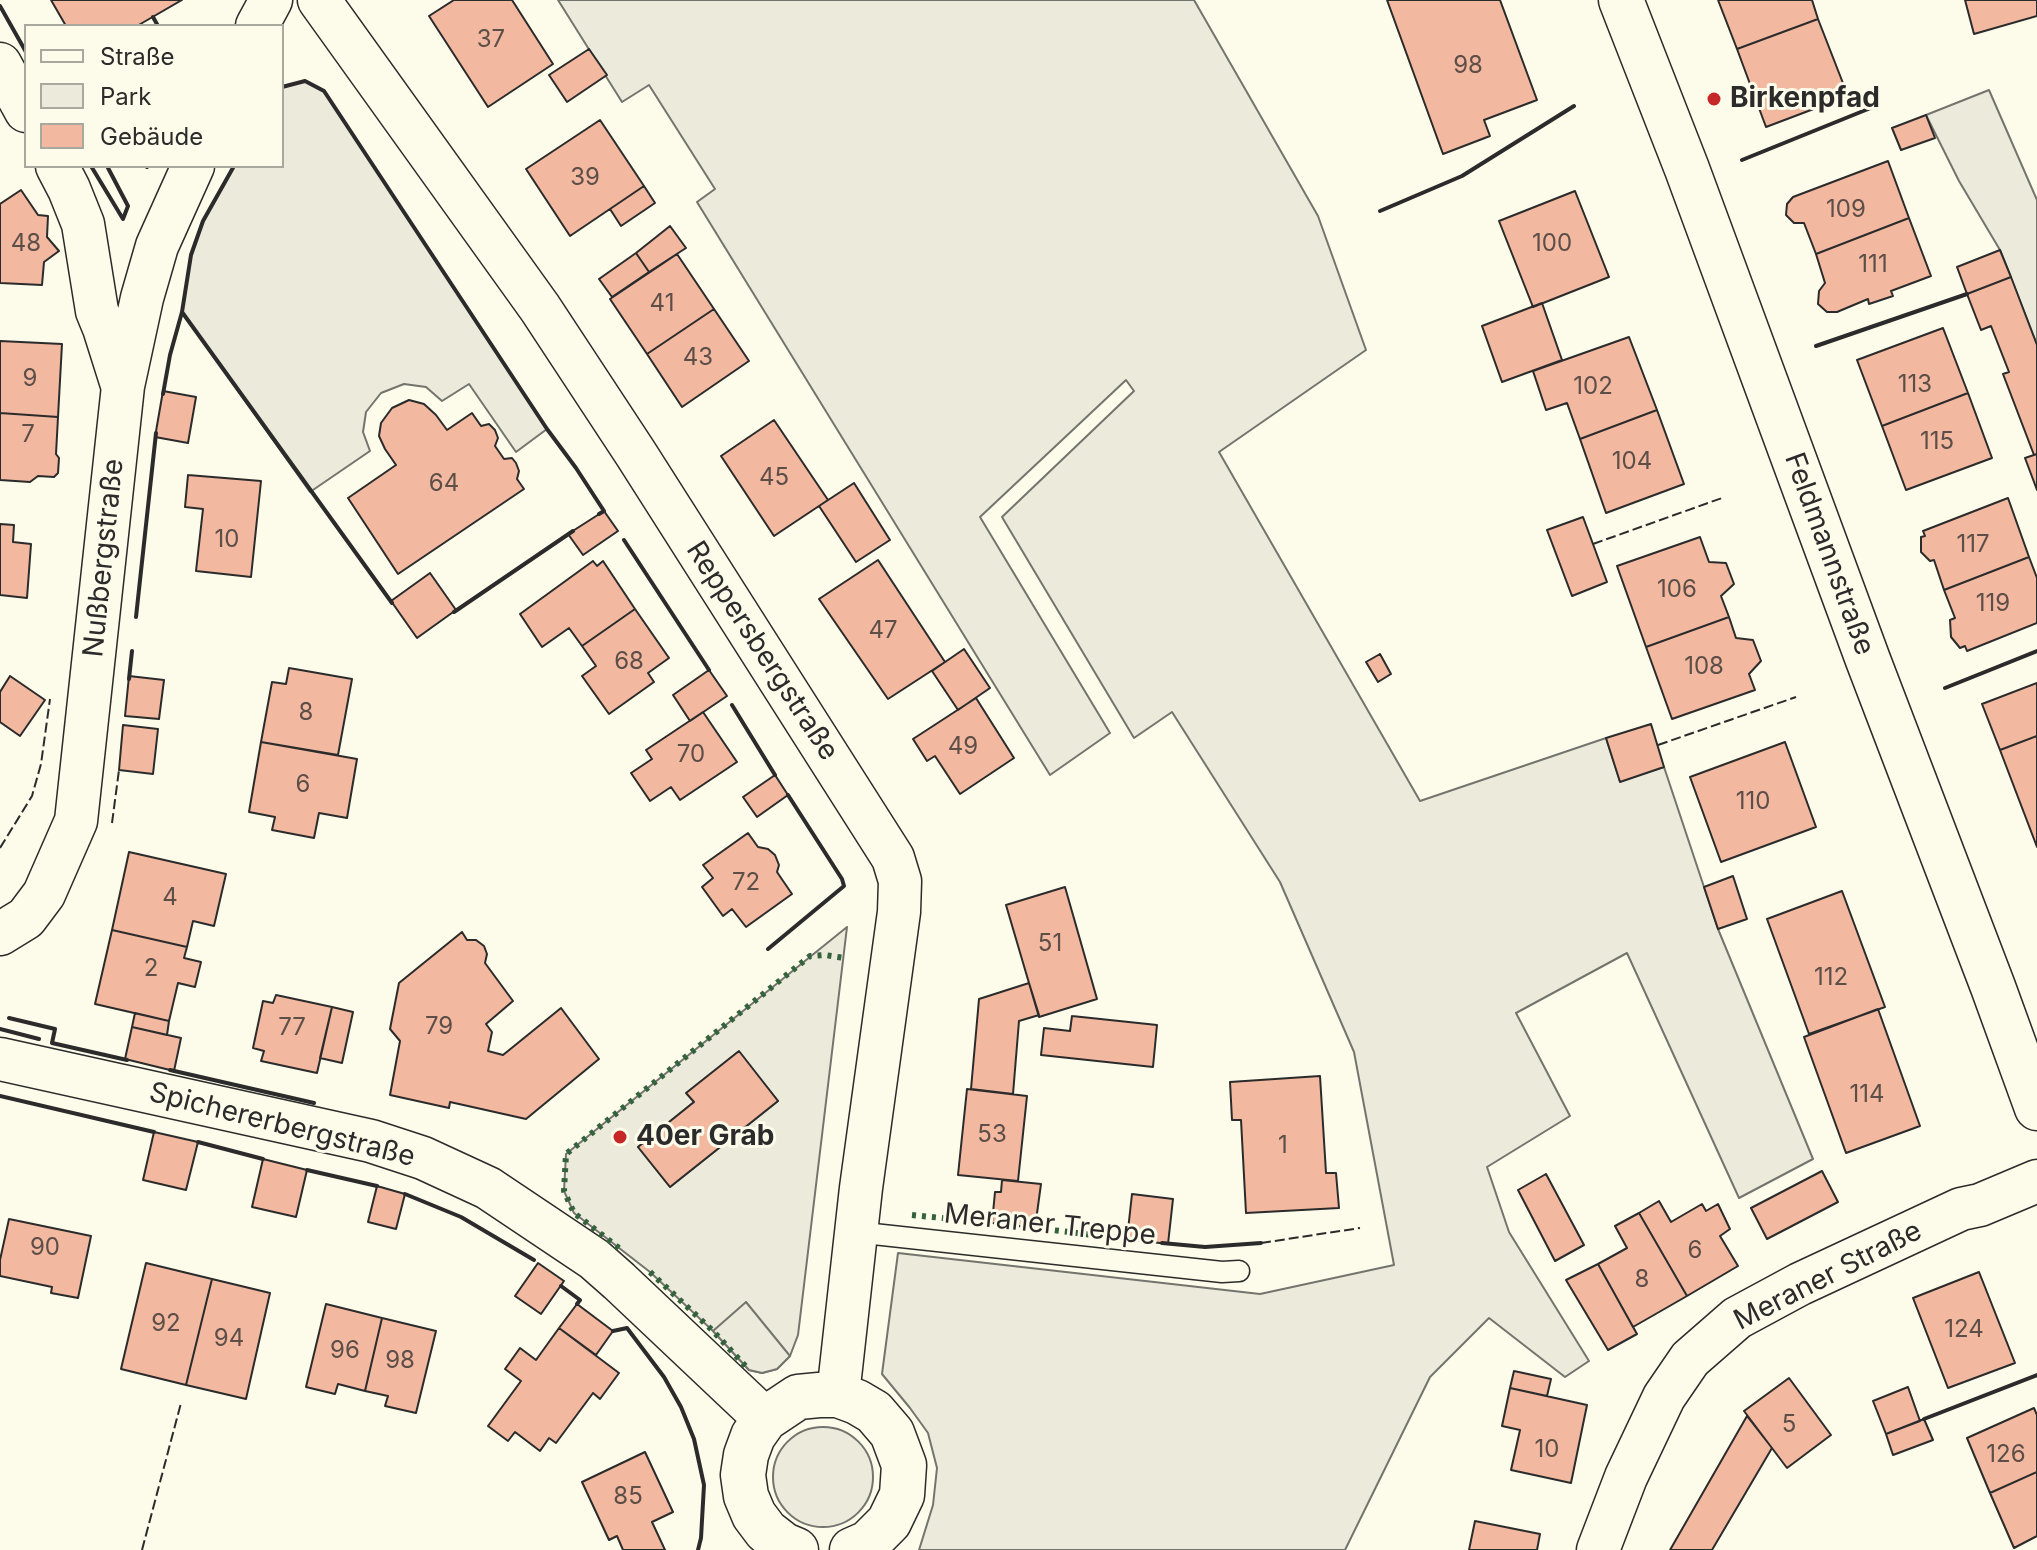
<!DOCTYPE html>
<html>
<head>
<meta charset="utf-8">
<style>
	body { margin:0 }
	#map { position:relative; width:2037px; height:1550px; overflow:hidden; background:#fdfbea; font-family:Inter,sans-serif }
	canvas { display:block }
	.legend { position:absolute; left:24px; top:24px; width:260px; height:144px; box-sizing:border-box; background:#fdfbea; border:2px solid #a9a89e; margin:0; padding:10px 14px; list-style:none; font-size:24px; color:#2b2b2b }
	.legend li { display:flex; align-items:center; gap:16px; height:40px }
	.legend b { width:40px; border:2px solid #a9a89e }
</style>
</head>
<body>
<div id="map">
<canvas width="2037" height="1550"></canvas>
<ul class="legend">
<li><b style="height:10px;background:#fdfbea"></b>Straße</li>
<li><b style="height:22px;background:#ecebdb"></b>Park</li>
<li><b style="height:22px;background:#f2b8a0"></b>Gebäude</li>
</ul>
</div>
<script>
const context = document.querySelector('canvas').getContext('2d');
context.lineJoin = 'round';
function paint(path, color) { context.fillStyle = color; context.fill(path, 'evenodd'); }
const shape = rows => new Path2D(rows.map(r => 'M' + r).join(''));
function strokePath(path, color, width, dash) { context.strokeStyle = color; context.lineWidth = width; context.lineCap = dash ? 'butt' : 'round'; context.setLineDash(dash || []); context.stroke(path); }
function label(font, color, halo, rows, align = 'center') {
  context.font = font + ' Inter,sans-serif'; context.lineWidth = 6; context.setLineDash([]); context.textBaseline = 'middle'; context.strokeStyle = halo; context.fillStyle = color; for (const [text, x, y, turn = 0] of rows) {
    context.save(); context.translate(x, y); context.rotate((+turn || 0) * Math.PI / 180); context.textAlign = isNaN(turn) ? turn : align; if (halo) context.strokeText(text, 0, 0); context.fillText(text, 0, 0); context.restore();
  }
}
const green = shape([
	[558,0,1194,0,1318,216,1366,350,1219,452,1420,801,1606,738,1620,781,1664,767,1718,929,1813,1159,1739,1198,1627,953,1516,1013,1570,1116,1487,1167,1509,1232,1589,1361,1565,1377,1489,1318,1430,1377,1345,1550,919,1550,933,1505,937,1468,928,1433,910,1408,882,1374,898,1253,1260,1294,1394,1265,1354,1052,1280,882,1172,712,1134,738,1002,517,1134,391,1126,380,980,517,1110,733,1050,775,697,202,715,189,649,85,622,102,558,0],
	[305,81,324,91,547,429,516,452,469,384,442,401,426,387,404,384,381,393,366,412,363,432,370,451,310,492,182,312,191,255,203,221,234,166,282,166,282,87,305,81],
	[1989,90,2037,200,2037,345,2000,250,1959,181,1926,115,1989,90],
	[847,927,798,1335,790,1356,777,1369,762,1373,749,1370,713,1331,650,1272,574,1213,564,1191,566,1154,847,927],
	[738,1052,778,1101,670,1187,638,1147,694,1102,687,1093,738,1052],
	'773 1477a50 50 0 1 1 100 0a50 50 0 1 1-100 0Z'
]);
paint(green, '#ecebdb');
strokePath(green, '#74746e', 2);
const parking = shape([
	[746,1302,790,1356,777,1369,762,1373,749,1370,713,1331,746,1302]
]);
paint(parking, '#eceadb');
strokePath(parking, '#74746e', 2);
const building = shape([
	[51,0,182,0,137,26,66,26,51,0],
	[454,0,512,0,553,64,488,107,429,16,454,0],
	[1387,0,1500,0,1537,100,1484,120,1490,136,1443,154,1387,0],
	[1718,0,1812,0,1818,19,1737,49,1718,0],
	[1965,0,2037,0,2037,16,1974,34,1965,0],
	[1818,19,1848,96,1766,127,1737,49,1818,19],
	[589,49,607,75,567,102,549,75,589,49],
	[1926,115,1935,138,1901,150,1892,128,1926,115],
	[600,120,644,186,570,236,526,169,600,120],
	[1888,161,1909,218,1816,254,1804,223,1794,223,1786,215,1787,204,1793,197,1888,161],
	[644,186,655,203,621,226,610,209,644,186],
	[21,190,38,215,48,216,47,237,59,251,44,262,42,285,0,283,0,204,21,190],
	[1575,191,1609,277,1533,307,1499,221,1575,191],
	[1909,218,1931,276,1891,291,1893,296,1869,304,1868,299,1837,312,1827,312,1818,304,1819,291,1825,283,1816,254,1909,218],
	[670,226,686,248,649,272,636,253,670,226],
	[2000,250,2011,277,1967,294,1957,267,2000,250],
	[636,253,649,272,612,297,599,279,636,253],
	[677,254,714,309,647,354,610,299,677,254],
	[2011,277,2037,345,2037,454,2034,455,2003,374,2009,372,1991,326,1981,330,1967,294,2011,277],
	[1542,303,1562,360,1502,382,1482,326,1542,303],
	[714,309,749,361,682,407,647,354,714,309],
	[1943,328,1968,393,1882,426,1857,360,1943,328],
	[1629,337,1657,410,1580,439,1567,403,1546,410,1533,371,1629,337],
	[0,341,62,344,58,417,0,413,0,341],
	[163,391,196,397,188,443,155,437,163,391],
	[1968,393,1992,458,1906,490,1882,426,1968,393],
	[409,400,424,404,436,415,447,430,472,413,481,426,489,424,495,430,498,438,495,446,504,459,512,458,516,463,519,471,517,479,524,489,398,574,348,498,396,465,385,449,379,436,381,423,392,408,409,400],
	[1657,410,1684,484,1606,513,1580,439,1657,410],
	[0,413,58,417,56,454,59,458,58,473,54,477,38,476,30,482,0,480,0,413],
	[774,420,828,500,774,536,721,456,774,420],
	[2037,454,2037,490,2025,458,2037,454],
	[188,475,261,481,251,577,196,571,203,509,185,507,188,475],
	[854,483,890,540,856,562,819,506,854,483],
	[2008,498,2029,557,1944,590,1934,560,1930,561,1921,552,1921,537,1925,536,1923,531,2008,498],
	[604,511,618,531,583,555,568,534,604,511],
	[1583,517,1607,582,1572,596,1547,530,1583,517],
	[0,524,14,525,13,542,31,544,27,598,0,595,0,524],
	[1700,537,1709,562,1726,563,1734,584,1721,596,1729,617,1646,647,1617,566,1700,537],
	[2029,557,2037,578,2037,623,1967,651,1965,646,1960,648,1951,637,1950,620,1955,618,1944,590,2029,557],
	[878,560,945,662,888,699,819,599,878,560],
	[593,561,597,566,603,561,635,609,582,646,569,628,542,647,520,614,593,561],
	[430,573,456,610,417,638,391,601,430,573],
	[635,609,669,658,648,673,654,682,609,714,582,676,596,666,582,646,635,609],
	[1729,617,1736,638,1753,640,1761,661,1749,674,1755,690,1672,719,1646,647,1729,617],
	[964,649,990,688,958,710,932,671,964,649],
	[1380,654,1391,674,1378,682,1366,662,1380,654],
	[289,668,352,679,338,755,261,742,272,682,286,684,289,668],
	[709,670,727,696,690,721,673,695,709,670],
	[10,676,45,700,20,736,0,722,0,692,10,676],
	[129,676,164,680,159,719,125,716,129,676],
	[2037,683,2037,736,2000,750,1982,704,2037,683],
	[976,698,1014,758,960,794,935,756,927,761,913,739,976,698],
	[703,712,737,762,680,800,671,787,650,801,631,773,652,759,646,750,703,712],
	[1651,724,1664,767,1620,782,1606,738,1651,724],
	[123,725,158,729,153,774,119,770,123,725],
	[2037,736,2037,847,2000,750,2037,736],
	[261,742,357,759,347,818,319,813,314,838,272,830,275,817,249,812,261,742],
	[1785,742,1816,827,1721,862,1690,777,1785,742],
	[775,775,788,795,757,817,743,797,775,775],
	[748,833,758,847,768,849,775,855,779,865,777,872,792,894,746,927,732,909,723,916,702,887,713,878,703,865,748,833],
	[129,852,226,874,214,926,193,921,187,947,112,930,129,852],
	[1733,876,1747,919,1718,929,1704,887,1733,876],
	[1065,887,1097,999,1039,1017,1006,905,1065,887],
	[1842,891,1885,1007,1809,1034,1767,919,1842,891],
	[112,930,187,947,184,958,201,962,195,987,178,983,169,1021,95,1004,112,930],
	[462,932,467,940,476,940,484,946,487,954,485,963,513,1001,486,1024,492,1032,488,1051,503,1055,561,1008,599,1059,526,1119,450,1102,449,1108,390,1095,400,1041,390,1029,399,983,462,932],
	[1029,983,1039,1015,1019,1021,1013,1094,971,1089,979,999,1029,983],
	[276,995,332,1007,317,1073,261,1061,264,1051,253,1048,263,1001,273,1003,276,995],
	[332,1007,353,1012,342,1063,320,1058,332,1007],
	[1878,1009,1920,1126,1846,1153,1804,1037,1878,1009],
	[135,1013,169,1021,167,1035,132,1027,135,1013],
	[1072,1016,1157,1025,1153,1067,1041,1055,1044,1028,1070,1031,1072,1016],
	[132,1027,181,1038,174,1071,125,1059,132,1027],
	[739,1051,778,1101,670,1187,638,1147,694,1102,686,1093,739,1051],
	[1320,1076,1326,1173,1336,1173,1339,1208,1246,1213,1241,1120,1232,1120,1230,1082,1320,1076],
	[967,1089,1027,1096,1018,1181,958,1175,967,1089],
	[154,1132,198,1142,186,1190,143,1180,154,1132],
	[263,1159,307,1170,296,1217,252,1207,263,1159],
	[1822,1171,1838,1202,1767,1239,1751,1208,1822,1171],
	[1546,1174,1584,1245,1555,1261,1518,1190,1546,1174],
	[1002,1180,1041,1184,1035,1228,992,1223,995,1192,1001,1192,1002,1180],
	[377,1186,405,1194,396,1229,368,1222,377,1186],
	[1132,1194,1173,1199,1168,1244,1127,1239,1132,1194],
	[1659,1201,1671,1222,1702,1204,1706,1211,1718,1204,1730,1229,1720,1236,1738,1266,1687,1296,1639,1213,1659,1201],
	[1639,1213,1687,1296,1633,1327,1598,1264,1627,1248,1615,1226,1639,1213],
	[9,1219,91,1236,78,1298,51,1293,52,1287,0,1276,0,1260,9,1219],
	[146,1263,212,1279,186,1385,121,1369,146,1263],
	[538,1263,564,1281,541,1314,515,1296,538,1263],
	[1598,1264,1637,1334,1608,1350,1566,1280,1598,1264],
	[1979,1272,2015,1363,1948,1388,1913,1298,1979,1272],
	[212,1279,270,1293,246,1399,186,1385,212,1279],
	[326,1304,382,1318,365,1391,338,1384,335,1394,306,1387,326,1304],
	[577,1304,613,1331,596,1355,559,1328,577,1304],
	[382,1318,436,1331,416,1413,385,1406,388,1396,365,1391,382,1318],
	[559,1328,619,1373,600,1399,593,1393,556,1443,549,1438,540,1451,515,1432,508,1441,488,1426,521,1381,505,1369,520,1348,536,1360,559,1328],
	[1514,1371,1551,1379,1547,1396,1510,1388,1514,1371],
	[1789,1378,1831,1435,1787,1468,1744,1411,1789,1378],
	[1908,1387,1920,1421,1886,1434,1873,1401,1908,1387],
	[1510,1388,1587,1405,1571,1483,1511,1470,1520,1430,1502,1426,1510,1388],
	[2034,1408,2037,1415,2037,1472,1990,1493,1967,1438,2034,1408],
	[1747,1416,1772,1448,1712,1550,1670,1550,1747,1416],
	[1924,1419,1933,1440,1893,1455,1886,1434,1924,1419],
	[645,1452,673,1512,652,1522,665,1550,623,1550,617,1536,609,1540,582,1482,645,1452],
	[2037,1472,2037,1536,2014,1548,1990,1493,2037,1472],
	[1475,1521,1540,1534,1537,1550,1469,1550,1475,1521]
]);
paint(building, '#f2b8a0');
strokePath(building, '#2b2b2b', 2);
const lane = shape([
	[855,1232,1222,1272,1239,1271]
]);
const street = shape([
	[319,0,540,308,636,454,893,858,900,881,899,912,861,1188,838,1395],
	[257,26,271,0],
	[0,64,26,111],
	[57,166,69,189,83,224,97,311,104,328,122,385],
	[0,934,26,918,44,894,76,821,123,386,142,298,157,246,193,166],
	[0,1059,371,1141,423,1158,488,1188,594,1259,619,1281,765,1419],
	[1598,1550,1626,1477,1664,1397,1690,1359,1737,1318,1800,1284,1961,1209,1980,1205,2037,1181]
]);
const secondary = shape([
	[1621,0,1687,169,1868,660,1993,987,2037,1108],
	[796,1550,784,1545,766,1531,754,1515,746,1496,743,1475,746,1455,753,1436,765,1419,798,1397,819,1395,838,1395,857,1402,874,1412,892,1433,904,1465,902,1495,889,1522,868,1543,852,1550]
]);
strokePath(lane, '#2b2b2b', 23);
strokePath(street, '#2b2b2b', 45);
strokePath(secondary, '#2b2b2b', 47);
strokePath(lane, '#fdfbea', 20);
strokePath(street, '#fdfbea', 42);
strokePath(secondary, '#fdfbea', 44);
strokePath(shape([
	[912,1215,992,1223],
	[1035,1228,1127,1239],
	[619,1248,574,1213,564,1191,566,1154,810,956,825,955,844,958],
	[650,1272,713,1331,749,1370]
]), '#34623c', 6, [4, 6]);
strokePath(shape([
	[1593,544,1722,498],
	[1658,745,1796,697],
	[112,823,119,770],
	[0,848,32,796,41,764,50,699],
	[1261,1243,1360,1228],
	[142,1550,181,1403]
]), '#2b2b2b', 2, [10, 4]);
strokePath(shape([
	[0,6,26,52],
	[153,17,158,26],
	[282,87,305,81,324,91,547,429,576,468,604,511,599,514],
	[1742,160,1878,105],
	[91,166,123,219,128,206,107,166],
	[146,166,147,167],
	[234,166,203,221,191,255,182,312,392,603],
	[1380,211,1462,176,1574,106],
	[1816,346,1967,294],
	[163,394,170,355,182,312],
	[624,540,709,670],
	[454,612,573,531],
	[136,617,156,433],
	[129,679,132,651],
	[1945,688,2037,651],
	[732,705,775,775],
	[768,949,844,886,842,879,788,795],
	[9,1018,55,1029,52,1043,127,1060],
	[0,1029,39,1039],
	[170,1070,314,1103],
	[0,1096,154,1132],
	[198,1142,263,1159],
	[307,1170,377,1186],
	[405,1194,461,1217,534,1260],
	[1162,1243,1205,1247,1261,1243],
	[561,1286,580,1300,577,1304],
	[613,1331,627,1328,664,1377,681,1407,694,1439,704,1485,701,1538,698,1550],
	[1924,1419,2037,1375]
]), '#2b2b2b', 4);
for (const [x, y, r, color] of [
	[1714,99,8,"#c62828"],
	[620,1137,8,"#c62828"]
]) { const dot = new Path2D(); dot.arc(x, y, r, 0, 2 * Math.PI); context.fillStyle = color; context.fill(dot); strokePath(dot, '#fdfbea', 3); }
label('24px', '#5d4e48', null, [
	["37",491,40],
	["98",1468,66],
	["39",585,178],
	["109",1846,210],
	["48",26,244],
	["100",1552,244],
	["111",1873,265],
	["41",662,304],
	["43",698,358],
	["9",30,379],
	["113",1915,385],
	["102",1593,387],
	["7",28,435],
	["115",1937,442],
	["104",1632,462],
	["45",774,478],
	["64",444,484],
	["10",227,540],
	["117",1973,545],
	["106",1677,590],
	["119",1993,604],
	["47",883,631],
	["68",629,662],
	["108",1704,667],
	["8",306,713],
	["49",963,747],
	["70",691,755],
	["6",303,785],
	["110",1753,802],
	["72",746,883],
	["4",170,898],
	["51",1050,944],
	["2",151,969],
	["112",1831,978],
	["79",439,1027],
	["77",292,1028],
	["114",1867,1095],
	["53",992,1135],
	["1",1283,1146],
	["90",45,1248],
	["6",1695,1251],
	["8",1642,1280],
	["92",166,1324],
	["124",1964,1330],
	["94",229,1339],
	["96",345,1351],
	["98",400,1361],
	["5",1789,1425],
	["10",1547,1450],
	["126",2006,1455],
	["85",628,1497]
]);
label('bold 28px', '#2b2b2b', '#fdfbea', [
	["Birkenpfad",1730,99],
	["40er Grab",636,1137]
], 'left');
label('28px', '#2b2b2b', '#fdfbea', [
	["Feldmannstraße",1829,554,70],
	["Nußbergstraße",104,558,-84],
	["Reppersbergstraße",762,651,57],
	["Spichererbergstraße",282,1125,14],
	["Meraner Treppe",1050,1225,6],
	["Meraner Straße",1828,1276,-27]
]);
</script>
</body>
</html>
